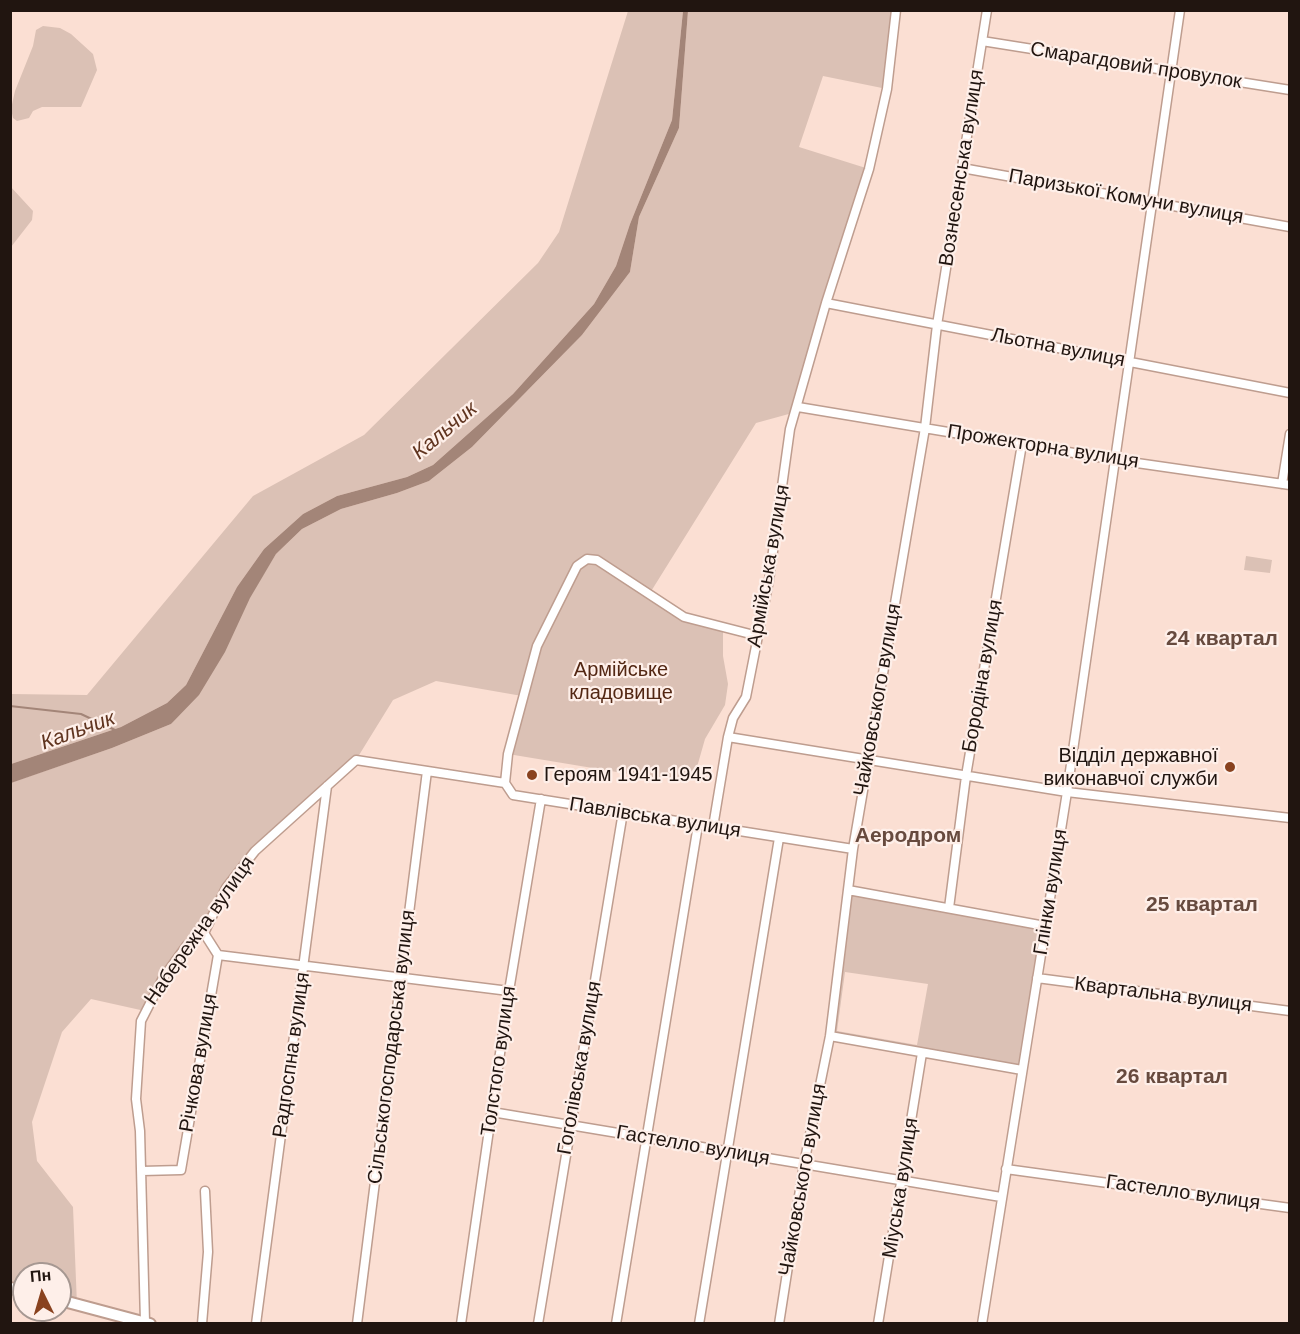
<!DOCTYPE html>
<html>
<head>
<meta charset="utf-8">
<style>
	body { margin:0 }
	#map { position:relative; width:1300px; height:1334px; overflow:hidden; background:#fbdfd3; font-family:Arial,sans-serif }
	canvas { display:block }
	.frame { position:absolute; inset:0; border:12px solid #211510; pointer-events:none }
	.north { position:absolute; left:12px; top:1262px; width:60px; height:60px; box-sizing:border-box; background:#feefe9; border:2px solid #a69892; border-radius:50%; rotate:355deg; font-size:16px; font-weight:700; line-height:24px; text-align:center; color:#211510 }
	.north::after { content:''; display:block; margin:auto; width:21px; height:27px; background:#89421f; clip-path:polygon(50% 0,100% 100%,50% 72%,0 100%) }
</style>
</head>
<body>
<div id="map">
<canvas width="1300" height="1334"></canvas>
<div class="frame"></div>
<div class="north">Пн</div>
</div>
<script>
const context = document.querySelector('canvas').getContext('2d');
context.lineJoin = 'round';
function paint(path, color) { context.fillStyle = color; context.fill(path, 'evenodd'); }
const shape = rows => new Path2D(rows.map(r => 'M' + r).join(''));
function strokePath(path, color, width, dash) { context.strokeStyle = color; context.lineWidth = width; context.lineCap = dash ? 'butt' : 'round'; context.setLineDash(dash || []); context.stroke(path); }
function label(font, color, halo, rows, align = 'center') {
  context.font = font + ' Arial,sans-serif'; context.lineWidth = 4.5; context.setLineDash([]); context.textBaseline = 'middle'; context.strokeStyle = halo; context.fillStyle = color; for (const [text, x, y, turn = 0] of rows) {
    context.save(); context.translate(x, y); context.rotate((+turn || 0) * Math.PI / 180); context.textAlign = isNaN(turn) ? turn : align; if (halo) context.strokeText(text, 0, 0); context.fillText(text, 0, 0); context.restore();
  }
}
paint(shape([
	[628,11,683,11,672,120,630,224,616,266,594,304,513,394,433,465,407,477,337,496,303,514,264,549,237,587,186,685,167,703,121,727,11,764,10,694,87,695,253,496,364,435,538,263,559,232],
	[688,11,896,11,887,89,823,76,799,147,869,169,796,412,756,423,650,593,684,617,723,626,723,656,728,684,725,705,705,739,697,767,682,779,647,777,508,754,522,696,436,681,393,700,356,760,255,851,226,888,204,933,187,945,145,1011,91,999,62,1032,32,1122,37,1161,73,1207,77,1305,60,1300,60,1274,24,1274,24,1291,11,1288,10,783,112,748,171,724,276,554,302,529,341,509,397,493,429,481,472,447,582,335,630,272,639,217,679,128],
	[43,26,60,28,71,34,93,54,97,70,81,107,42,107,33,111,29,118,17,121,13,118,11,109,15,91,33,46,36,30],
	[10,186,33,211,32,220,11,247],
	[1246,556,1272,560,1270,573,1244,570],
	[850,892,1043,928,1020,1068,832,1035],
	[845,972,928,984,917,1045,837,1031]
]), '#dbc1b5');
paint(shape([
	[683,11,688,11,679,128,639,217,630,272,582,335,472,447,429,481,397,493,341,509,302,529,276,554,250,598,225,652,199,695,171,724,112,748,11,783,11,764,121,727,167,703,186,685,237,587,264,549,303,514,337,496,407,477,433,465,513,394,594,304,616,266,630,224,672,120]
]), '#a38578');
strokePath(shape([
	[10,706,81,714,115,730]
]), '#a38578', 2);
const minor = shape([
	[982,41,1290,90],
	[962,168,1290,227],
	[826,303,1290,393],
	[798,407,1116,460,1290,485],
	[1282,484,1290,434],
	[728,737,1067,792,1290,818],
	[505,783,508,754,537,646,577,566,587,559,597,560,684,617,758,636],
	[713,827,728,737,733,718,746,697,769,580,790,429,826,303,869,169,887,89,896,10],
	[848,890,1045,926],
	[949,908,966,776,1022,444],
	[204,933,218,955],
	[218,955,509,991],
	[1037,978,1290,1011],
	[830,1036,1022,1070],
	[492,1112,1001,1197],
	[1006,1169,1290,1208],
	[142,1171,181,1170,218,955],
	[145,1322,140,1131,136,1099,141,1021,163,978,187,945,204,933,226,888,255,851,356,760,505,783,513,795,853,849],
	[202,1324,208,1252,205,1191],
	[256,1324,327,786],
	[357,1324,427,771],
	[461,1324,509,991,541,799],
	[538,1324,623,812],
	[616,1324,698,825],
	[699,1324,779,838],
	[779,1324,804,1164,830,1036,853,849,925,428,937,325,987,10],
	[878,1324,922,1053],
	[982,1324,1067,792,1180,10]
]);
const tertiary = shape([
	[10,1288,24,1291],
	[60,1300,150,1324]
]);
strokePath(minor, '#be9d8f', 11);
strokePath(tertiary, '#be9d8f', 14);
strokePath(minor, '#fff', 8);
strokePath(tertiary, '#fff', 10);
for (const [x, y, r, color] of [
	[1230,767,6,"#89421f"],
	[532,775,6,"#89421f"]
]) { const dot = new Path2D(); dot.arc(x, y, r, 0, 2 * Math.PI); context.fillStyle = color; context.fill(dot); strokePath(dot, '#feefe9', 2); }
label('20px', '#211510', '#feefe9', [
	["Смарагдовий провулок",1136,66,9],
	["Вознесенська вулиця",962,168,-81],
	["Паризької Комуни вулиця",1126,197,10],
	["Льотна вулиця",1058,348,11],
	["Прожекторна вулиця",1043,447,9],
	["Армійська вулиця",769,566,-80],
	["Бородіна вулиця",983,676,-80],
	["Чайковського вулиця",878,700,-80],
	["Павлівська вулиця",655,818,9],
	["Глінки вулиця",1051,892,-81],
	["Набережна вулиця",200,931,-55],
	["Квартальна вулиця",1163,995,7],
	["Сільськогосподарська вулиця",392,1047,-83],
	["Радгоспна вулиця",292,1055,-82],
	["Толстого вулиця",499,1061,-82],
	["Річкова вулиця",199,1063,-80],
	["Гоголівська вулиця",580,1068,-80],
	["Гастелло вулиця",693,1146,10],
	["Чайковського вулиця",803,1180,-80],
	["Міуська вулиця",901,1188,-81],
	["Гастелло вулиця",1183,1193,8]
]);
label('20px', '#532713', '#feefe9', [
	["Армійське",621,670],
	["кладовище",621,693]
]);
label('20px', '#211510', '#feefe9', [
	["Відділ державної",1218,756],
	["виконавчої служби",1218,779],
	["Героям 1941-1945",544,775,"left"]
], 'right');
label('italic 21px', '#60341f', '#feefe9', [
	["Кальчик",445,431,-40],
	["Кальчик",78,731,-20]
]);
label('bold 21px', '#674a3e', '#feefe9', [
	["24 квартал",1222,639],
	["Аеродром",908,836],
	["25 квартал",1202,905],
	["26 квартал",1172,1077]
]);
</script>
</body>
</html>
